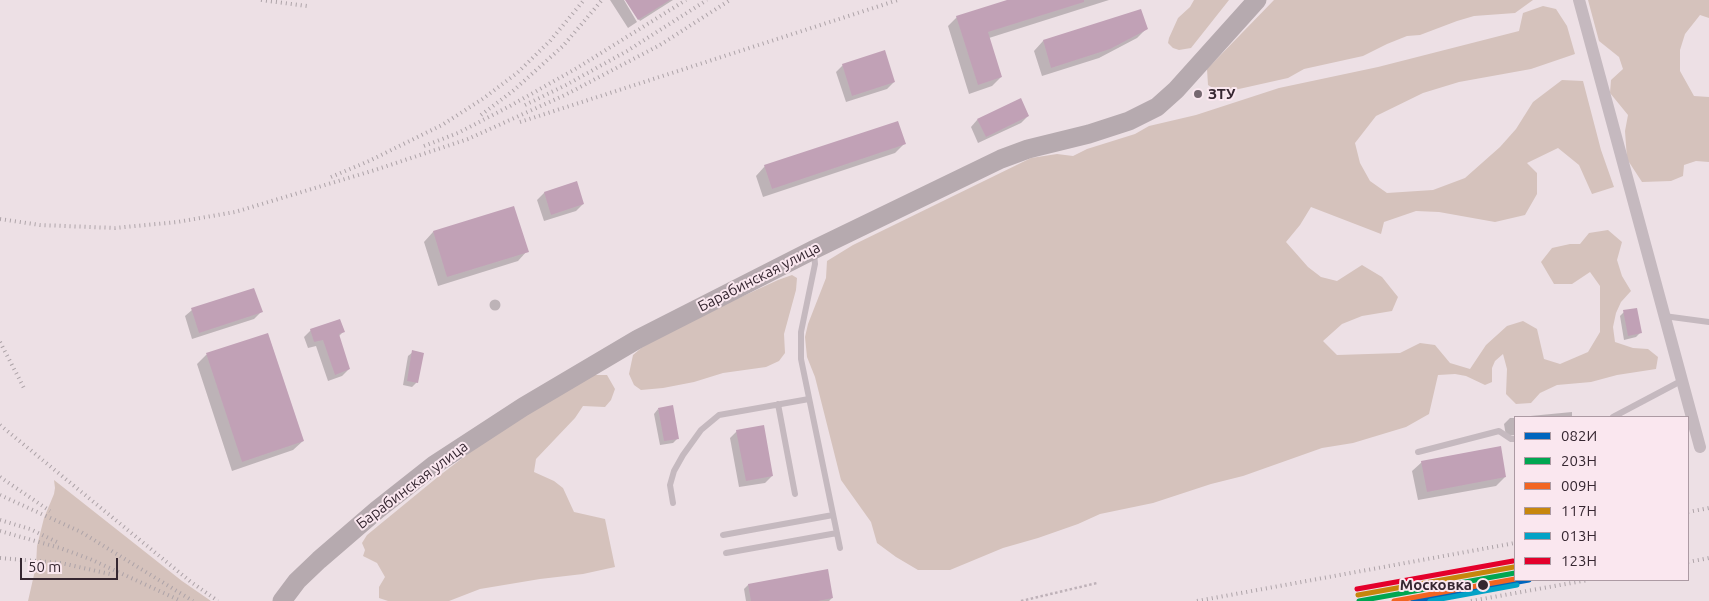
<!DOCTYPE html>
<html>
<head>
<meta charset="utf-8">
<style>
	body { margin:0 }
	#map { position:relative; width:1709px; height:601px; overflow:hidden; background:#ede0e5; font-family:Ubuntu,sans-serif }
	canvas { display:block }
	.legend { position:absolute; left:1514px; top:416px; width:175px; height:165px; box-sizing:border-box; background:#fae7ef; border:1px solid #ac9aa3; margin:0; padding:6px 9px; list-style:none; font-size:15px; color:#362731 }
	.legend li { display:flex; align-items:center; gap:10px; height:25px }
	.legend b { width:25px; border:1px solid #ac9aa3 }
	.scale { position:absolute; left:20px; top:558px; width:98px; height:22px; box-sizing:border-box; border:2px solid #362731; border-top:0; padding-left:6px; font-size:15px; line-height:18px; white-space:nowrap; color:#362731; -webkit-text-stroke:4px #fae7ef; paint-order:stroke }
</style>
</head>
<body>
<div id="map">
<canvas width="1709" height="601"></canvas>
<ul class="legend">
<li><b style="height:6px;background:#0065bd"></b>082И</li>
<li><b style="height:6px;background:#00a651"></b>203Н</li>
<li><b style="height:6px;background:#f26522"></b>009Н</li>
<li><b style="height:6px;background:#c7860c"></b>117Н</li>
<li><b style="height:6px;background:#03a2c6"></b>013Н</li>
<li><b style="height:6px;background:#e4002b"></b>123Н</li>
</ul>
<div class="scale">50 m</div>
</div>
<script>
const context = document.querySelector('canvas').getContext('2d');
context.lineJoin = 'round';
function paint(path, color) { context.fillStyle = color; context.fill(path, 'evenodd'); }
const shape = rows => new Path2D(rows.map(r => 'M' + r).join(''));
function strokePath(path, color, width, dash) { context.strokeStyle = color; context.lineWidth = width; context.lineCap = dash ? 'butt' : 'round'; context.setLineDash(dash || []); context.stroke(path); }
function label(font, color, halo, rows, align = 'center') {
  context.font = font + ' Ubuntu,sans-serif'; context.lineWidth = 4; context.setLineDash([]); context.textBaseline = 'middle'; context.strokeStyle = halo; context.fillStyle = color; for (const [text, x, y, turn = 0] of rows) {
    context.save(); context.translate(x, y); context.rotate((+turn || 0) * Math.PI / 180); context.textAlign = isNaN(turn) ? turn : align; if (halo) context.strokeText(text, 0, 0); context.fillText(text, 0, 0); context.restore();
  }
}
paint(shape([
	[1194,0,1229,0,1191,48,1179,50,1173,48,1168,43,1169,38,1178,18,1190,7],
	[1274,0,1533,0,1515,13,1474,16,1457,21,1420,35,1407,36,1387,44,1363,56,1304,69,1288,78,1221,93,1208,85,1207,69],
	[1588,0,1709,0,1709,18,1700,15,1685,34,1680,50,1680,71,1694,96,1709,97,1709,162,1696,161,1684,165,1683,176,1671,181,1642,182,1627,159,1625,131,1628,115,1610,93,1611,80,1623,69,1619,57,1599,41],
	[1543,6,1556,9,1567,26,1575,54,1531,69,1459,82,1423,93,1376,116,1355,143,1360,163,1370,181,1387,193,1433,190,1465,178,1500,147,1516,129,1533,102,1562,80,1583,81,1601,150,1614,187,1592,194,1579,165,1558,148,1527,163,1537,173,1537,194,1525,215,1495,222,1439,212,1416,211,1384,222,1381,234,1311,207,1300,225,1286,242,1308,267,1321,277,1337,281,1362,265,1382,277,1398,297,1392,311,1362,316,1342,324,1323,341,1337,355,1400,353,1420,343,1435,345,1450,363,1470,369,1486,345,1507,326,1523,321,1537,329,1544,359,1560,364,1588,352,1600,332,1600,286,1590,272,1572,284,1554,284,1541,262,1552,248,1570,244,1580,244,1589,233,1608,230,1622,242,1617,260,1622,276,1631,291,1621,302,1616,313,1613,327,1615,342,1633,348,1648,349,1658,357,1656,369,1617,375,1591,382,1557,385,1540,393,1531,403,1516,404,1506,394,1507,369,1503,354,1495,361,1492,368,1492,382,1485,385,1466,376,1455,374,1438,375,1429,414,1406,427,1353,443,1322,448,1243,476,1211,484,1153,503,1100,514,1078,524,1038,538,1003,548,950,570,918,570,896,557,877,543,871,522,841,480,815,377,807,357,805,337,808,324,826,278,827,261,853,245,1031,158,1057,154,1073,156,1087,149,1135,134,1149,126,1196,115,1279,88,1378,67,1519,31,1523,13],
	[792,275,797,278,796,290,784,334,785,353,779,361,766,367,723,373,694,382,663,388,641,390,634,385,629,374,633,355,654,337,778,280],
	[587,375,607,375,615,389,611,400,605,407,583,406,575,418,536,459,534,472,554,481,563,488,574,512,605,519,615,567,583,574,540,579,480,589,449,601,388,601,379,598,379,587,385,577,377,563,363,556,365,550,362,543,367,535,439,476,504,426],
	[54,480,182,581,211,601,28,601,36,566,37,546,44,518,54,494,55,488]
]), '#d5c2bc');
paint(shape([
	[610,0,624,0,637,22,628,28],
	[627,0,673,0,640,21],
	[1011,0,1109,0,989,38,1001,77,992,86,969,94,948,26,957,17],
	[1141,11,1146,29,1137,38,1099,58,1042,76,1034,51,1043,41],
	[843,65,894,82,887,89,846,102,836,72],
	[1028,116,1021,123,978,143,971,127,977,120],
	[904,144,895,153,763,197,756,176,765,166],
	[576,183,583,204,576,211,544,221,537,200,544,193],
	[513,207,527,251,518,261,438,286,424,242,433,232],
	'489.5 305a5.5 5.5 0 1 1 11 0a5.5 5.5 0 1 1-11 0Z',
	[192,310,261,312,254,319,192,339,185,316],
	[1624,312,1640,333,1636,337,1624,340,1620,316],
	[311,330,343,332,338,337,349,369,342,376,328,381,316,346,308,348,304,337],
	[268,335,303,441,293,450,232,471,197,364,206,355],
	[413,352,417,382,412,387,403,385,408,356],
	[658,409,678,438,673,443,660,445,654,414],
	[1572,412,1572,417,1520,417],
	[1510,418,1515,418,1515,435,1506,436,1504,424],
	[737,431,772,476,765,483,739,487,730,438],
	[1422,462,1505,477,1496,486,1418,500,1412,471],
	[748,585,832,598,829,601,746,601,744,589]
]), '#0003');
paint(shape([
	[625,0,670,0,638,20],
	[1007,0,1084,0,1084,2,988,32,1002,77,978,85,956,16],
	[1141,9,1148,29,1110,49,1051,68,1043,40],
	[885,50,895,82,852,96,842,64],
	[1021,98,1029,116,986,137,977,119],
	[898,121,906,144,772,189,764,165],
	[577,181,584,204,551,215,544,192],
	[514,206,529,252,447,277,433,231],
	[254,288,263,312,199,333,191,308],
	[1637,308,1642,333,1628,336,1623,310],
	[340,319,345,332,339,334,350,369,335,375,323,340,314,342,310,329],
	[268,333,304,441,242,462,206,353],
	[412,350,424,353,418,383,407,381],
	[673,405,679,439,664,441,658,408],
	[764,425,773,476,746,481,736,430],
	[1501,446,1506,477,1427,492,1421,461],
	[828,569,833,598,818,601,751,601,748,584]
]), '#c1a1b6');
strokePath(shape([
	[1021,601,1097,583]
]), '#beb1b8', 2.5, [2.5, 2.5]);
strokePath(shape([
	[814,253,815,264,801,332,801,359,840,548],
	[1664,316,1709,322],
	[778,404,795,494],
	[1613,417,1681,381],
	[1418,452,1499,431,1511,439,1515,439],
	[673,503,670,485,674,471,683,455,701,430,719,415,809,399],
	[723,535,833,515],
	[726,553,837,533]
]), '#c5b9bf', 6);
strokePath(shape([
	[1579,0,1700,447]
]), '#c5b9bf', 12);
strokePath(shape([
	[282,601,297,581,319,560,377,510,434,465,523,407,638,339,813,250,1001,159,1028,149,1089,134,1129,121,1157,107,1176,90,1257,0]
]), '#b6aaaf', 19);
strokePath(shape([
	[261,0,307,6],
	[525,105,566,85,627,51,707,0],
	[481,115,514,90,563,46,602,0],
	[520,122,898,0],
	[424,146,458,133,510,106,577,68,686,0],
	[331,177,369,161,442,125,484,98,517,73,550,41,584,0],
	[0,219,40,225,115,228,177,222,235,212,375,170,468,139,565,95,660,45,730,0],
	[0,342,24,388],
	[0,425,191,582,218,601],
	[0,477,50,511],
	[0,495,81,532,193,601],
	[1688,512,1709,508],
	[0,520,30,529,57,542],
	[0,531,60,548,90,559,181,601],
	[0,558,61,563,110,574],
	[1688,562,1709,558],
	[1197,601,1515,543],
	[1471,601,1588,580]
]), '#ada3a8', 4, [1, 4]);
strokePath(shape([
	[1413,601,1529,580]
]), '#0065bd', 5);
strokePath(shape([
	[1359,601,1515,573]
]), '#00a651', 5);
strokePath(shape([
	[1394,601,1515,579]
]), '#f26522', 5);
strokePath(shape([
	[1358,595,1514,567]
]), '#c7860c', 5);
strokePath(shape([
	[1430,601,1517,585]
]), '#03a2c6', 5);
strokePath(shape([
	[1357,589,1513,561]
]), '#e4002b', 5);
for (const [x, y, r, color] of [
	[1198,94,5,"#766870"],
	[1483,585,6,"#362731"]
]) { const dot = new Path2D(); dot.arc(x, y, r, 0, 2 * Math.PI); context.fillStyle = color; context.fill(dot); strokePath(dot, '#fae7ef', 2); }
label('bold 15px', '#362731', '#fae7ef', [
	["ЗТУ",1208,94]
], 'left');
label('15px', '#362731', '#fae7ef', [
	["Барабинская улица",759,277,-27],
	["Барабинская улица",412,485,-37]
]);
label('bold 15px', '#362731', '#fae7ef', [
	["Московка",1472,585]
], 'right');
</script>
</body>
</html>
